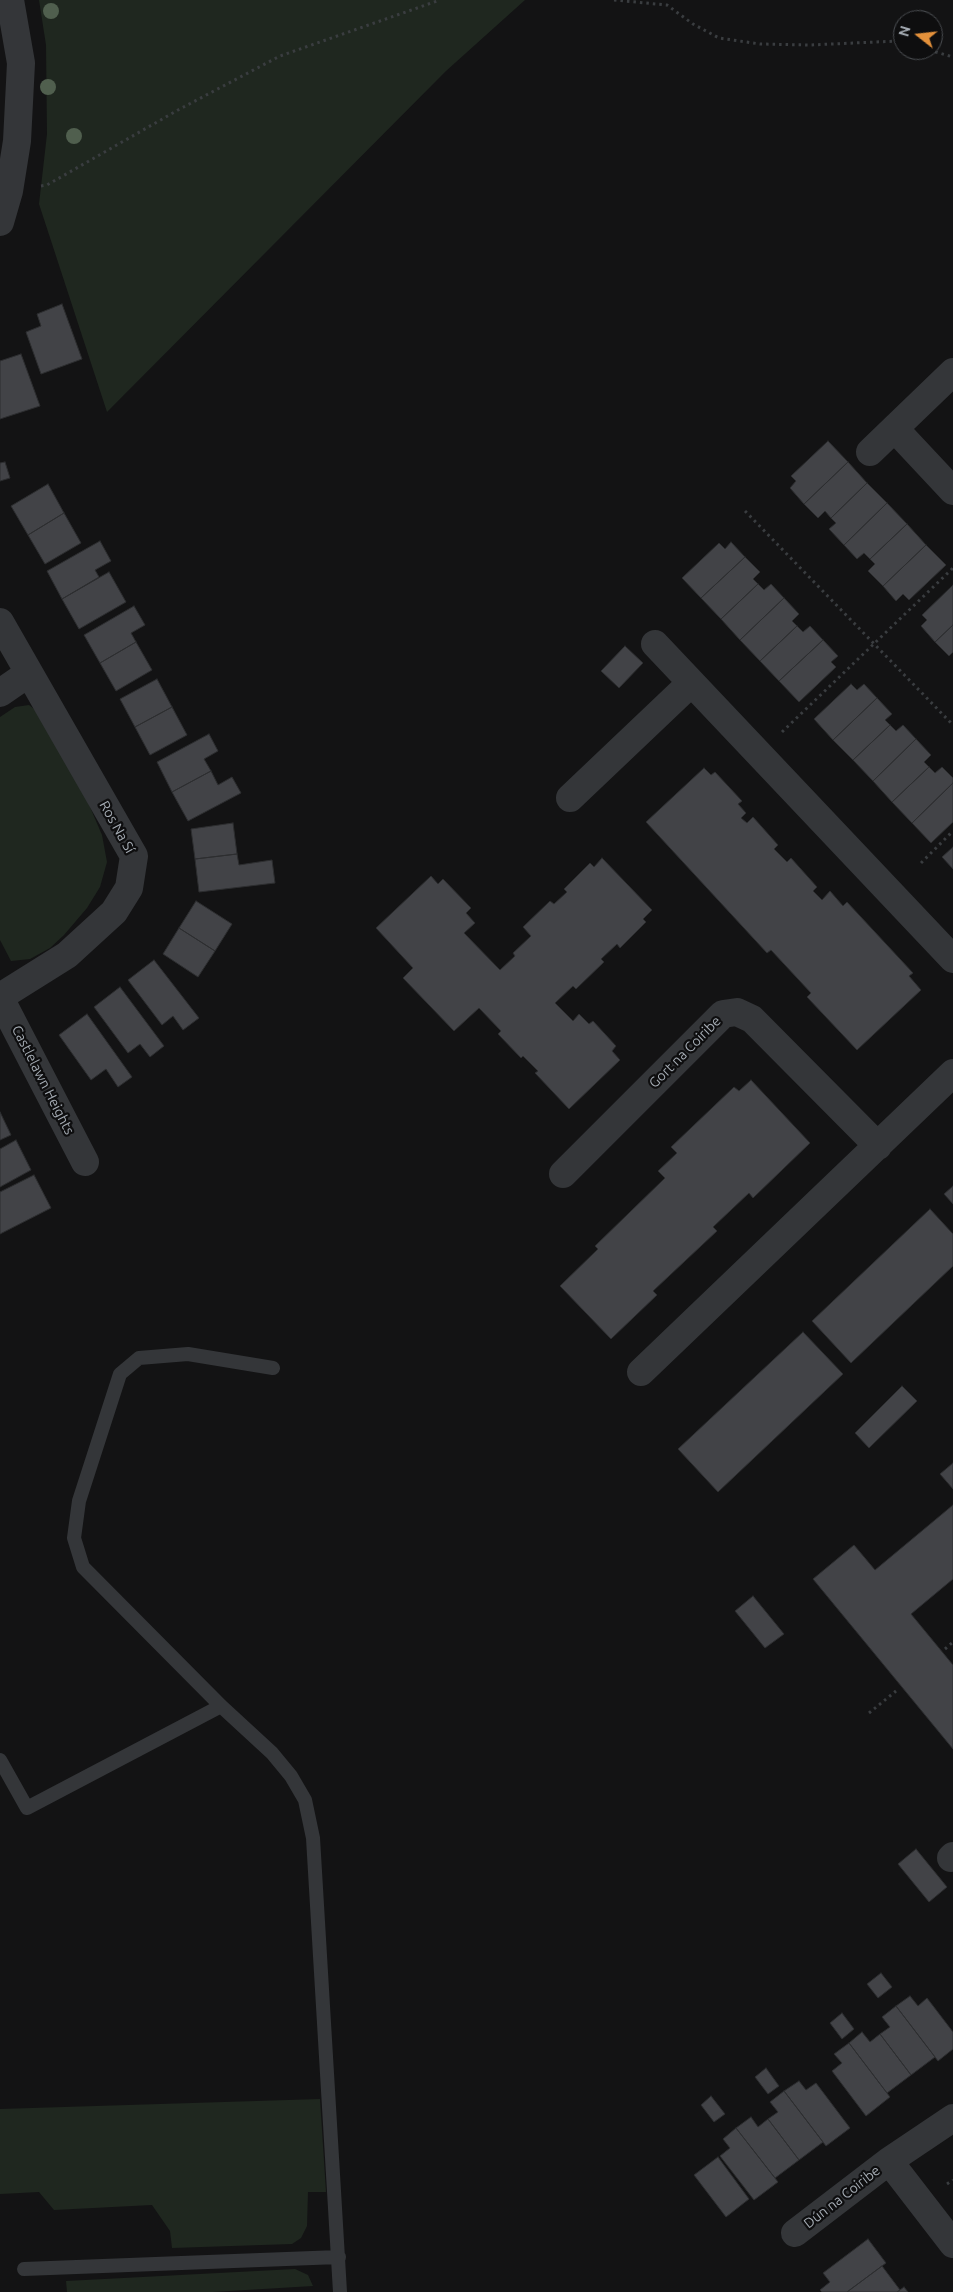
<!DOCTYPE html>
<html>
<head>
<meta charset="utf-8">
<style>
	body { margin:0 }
	#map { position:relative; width:953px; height:2292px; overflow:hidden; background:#131314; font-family:Ubuntu,sans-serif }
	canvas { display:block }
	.north { position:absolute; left:893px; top:10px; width:50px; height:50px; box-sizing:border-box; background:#0e0e0f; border:1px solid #4a4d51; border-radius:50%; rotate:286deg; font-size:14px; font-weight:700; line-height:20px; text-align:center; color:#a5acb4 }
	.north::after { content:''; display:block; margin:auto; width:18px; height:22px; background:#e4913b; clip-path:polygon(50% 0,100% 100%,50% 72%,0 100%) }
</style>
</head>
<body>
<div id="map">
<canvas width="953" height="2292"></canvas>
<div class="north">N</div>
</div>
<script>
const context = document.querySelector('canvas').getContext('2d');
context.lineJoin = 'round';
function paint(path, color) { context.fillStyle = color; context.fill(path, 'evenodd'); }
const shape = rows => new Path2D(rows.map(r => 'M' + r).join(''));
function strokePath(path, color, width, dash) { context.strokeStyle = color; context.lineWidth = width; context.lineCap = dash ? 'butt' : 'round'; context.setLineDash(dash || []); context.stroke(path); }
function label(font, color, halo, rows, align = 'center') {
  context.font = font + ' Ubuntu,sans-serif'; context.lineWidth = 4.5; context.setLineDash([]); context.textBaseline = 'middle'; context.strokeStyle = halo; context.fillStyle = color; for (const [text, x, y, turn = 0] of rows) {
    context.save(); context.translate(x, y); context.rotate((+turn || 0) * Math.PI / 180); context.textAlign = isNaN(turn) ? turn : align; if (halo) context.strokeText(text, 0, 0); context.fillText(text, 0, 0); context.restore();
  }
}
paint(shape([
	[39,0,525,0,446,71,107,412,39,204,47,134,46,45],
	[29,705,38,712,87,800,102,835,107,862,100,887,87,908,64,935,50,948,30,959,11,961,0,940,0,717,15,707],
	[320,2099,326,2192,308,2192,307,2226,301,2238,292,2244,172,2248,170,2231,152,2205,54,2210,39,2192,0,2194,0,2109],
	[295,2269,308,2275,313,2286,213,2292,67,2292,66,2281]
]), '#1f271f');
const building = shape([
	[62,304,82,359,41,374,26,332,41,326,37,314,62,304],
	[21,354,40,406,0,419,0,361,21,354],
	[828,441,848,462,804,504,790,488,796,481,791,476,828,441],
	[5,462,10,478,0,481,0,463,5,462],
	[848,462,867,483,831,518,825,511,818,518,804,504,848,462],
	[867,483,887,503,844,545,829,529,836,523,831,518,867,483],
	[48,484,64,513,28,535,11,506,48,484],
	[887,503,907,524,870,559,864,553,857,559,844,545,887,503],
	[64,513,81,543,45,564,28,535,64,513],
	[907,524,926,545,883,586,868,571,875,564,870,559,907,524],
	[100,541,111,561,95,570,99,577,62,599,47,571,100,541],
	[731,542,745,557,701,598,682,578,719,543,725,549,731,542],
	[926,545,946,565,909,600,903,594,896,601,883,586,926,545],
	[745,557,760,572,753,579,758,584,721,619,701,598,745,557],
	[109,572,126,602,79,629,62,599,109,572],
	[758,584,764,590,771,584,784,598,740,640,721,619,758,584],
	[953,585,953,625,935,642,921,626,927,620,922,615,953,585],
	[784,598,799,614,792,621,797,626,760,661,740,640,784,598],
	[134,606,145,625,131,633,136,642,100,663,84,635,134,606],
	[953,625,953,652,949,656,935,642,953,625],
	[797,626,803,632,810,626,823,640,779,681,760,661,797,626],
	[823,640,838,656,831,662,836,667,799,702,779,681,823,640],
	[136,642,152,670,116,691,100,663,136,642],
	[625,646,643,663,619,688,601,671,625,646],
	[157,679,172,707,135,727,120,699,157,679],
	[851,684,857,690,864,684,877,698,833,740,814,719,851,684],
	[877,698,892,714,885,720,890,725,853,760,833,740,877,698],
	[172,707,187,735,150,755,135,727,172,707],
	[890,725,896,731,903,725,916,739,873,781,853,760,890,725],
	[209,734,218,751,204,759,211,771,172,792,157,762,209,734],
	[916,739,931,755,924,762,929,767,892,802,873,781,916,739],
	[929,767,935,773,942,767,953,778,953,783,912,823,892,802,929,767],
	[704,768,711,775,715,772,742,801,738,804,746,813,741,818,747,823,753,817,778,845,774,849,787,862,791,858,817,887,813,891,822,900,830,891,843,906,847,902,913,973,909,976,921,990,857,1050,807,997,811,993,771,950,767,953,646,822,704,768],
	[211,771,218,785,232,777,241,793,188,821,172,792,211,771],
	[953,783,953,822,931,843,912,823,953,783],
	[233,823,237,854,195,859,191,829,233,823],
	[953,847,953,869,942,857,953,847],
	[237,854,239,865,272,860,275,883,199,892,195,859,237,854],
	[602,858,652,910,643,919,646,922,620,948,617,944,601,959,604,962,576,989,573,986,555,1003,573,1021,579,1014,589,1024,593,1021,616,1046,612,1051,620,1060,569,1109,535,1073,538,1071,523,1056,521,1058,498,1034,501,1031,479,1008,454,1031,403,978,413,968,376,928,431,876,438,884,443,879,471,908,466,913,475,923,464,933,500,970,515,956,513,953,531,936,523,927,550,901,554,904,567,892,564,889,590,863,594,867,602,858],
	[196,901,232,924,215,951,179,928,196,901],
	[179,928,215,951,198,977,163,954,179,928],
	[154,960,199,1018,183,1030,173,1016,162,1025,128,980,154,960],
	[120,987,164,1046,150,1057,140,1044,128,1053,94,1007,120,987],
	[87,1014,132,1077,118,1087,106,1069,91,1080,59,1035,87,1014],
	[751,1080,810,1143,753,1198,749,1193,713,1227,717,1231,653,1291,657,1295,611,1339,560,1286,598,1249,595,1246,665,1178,658,1171,677,1153,671,1147,734,1087,739,1091,751,1080],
	[0,1112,11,1135,0,1140,0,1112],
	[16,1140,31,1170,0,1187,0,1149,16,1140],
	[34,1175,51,1208,0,1234,0,1192,34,1175],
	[953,1186,953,1204,944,1194,953,1186],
	[930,1209,953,1234,953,1266,851,1363,812,1321,930,1209],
	[803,1332,843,1374,718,1492,678,1449,803,1332],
	[902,1386,917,1401,869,1448,855,1433,902,1386],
	[953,1463,953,1489,940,1474,953,1463],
	[953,1505,953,1579,911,1614,953,1665,953,1749,813,1579,854,1545,875,1570,953,1505],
	[753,1596,784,1634,765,1648,735,1611,753,1596],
	[916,1849,947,1887,929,1902,898,1864,916,1849],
	[881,1973,892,1987,878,1998,867,1984,881,1973],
	[910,1996,918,2006,927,1998,953,2032,953,2049,938,2061,896,2006,910,1996],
	[896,2006,935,2057,911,2075,880,2034,890,2027,882,2017,896,2006],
	[842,2013,854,2029,842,2039,830,2023,842,2013],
	[862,2032,870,2042,880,2034,911,2075,887,2093,849,2043,862,2032],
	[849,2043,890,2097,866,2116,832,2071,842,2063,834,2054,849,2043],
	[766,2068,779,2086,768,2094,755,2077,766,2068],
	[799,2081,806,2090,816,2083,850,2128,826,2146,784,2091,799,2081],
	[784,2091,823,2142,799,2160,768,2119,778,2112,770,2102,784,2091],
	[711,2096,725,2114,714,2122,701,2105,711,2096],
	[751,2117,758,2127,768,2119,799,2160,775,2178,736,2128,751,2117],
	[736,2128,778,2182,754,2200,720,2156,730,2148,723,2139,736,2128],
	[718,2157,749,2199,726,2217,694,2175,718,2157],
	[868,2239,886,2263,847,2292,822,2292,820,2290,830,2282,823,2273,868,2239],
	[882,2266,900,2290,897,2292,847,2292,882,2266],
	[904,2287,908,2292,897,2292,900,2290,904,2287]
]);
paint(building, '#424347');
strokePath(building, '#2d2e30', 1);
strokePath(shape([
	[614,0,667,5,693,24,719,38,760,44,810,45,898,41,903,42],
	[929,50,953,57],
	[41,186,47,185,178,110,280,56,440,0],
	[745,511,953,725],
	[782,732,953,568],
	[921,863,953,831],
	[945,1649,953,1642],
	[869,1713,896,1691],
	[947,2184,953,2180]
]), '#3a3d40', 3, [2.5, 4]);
strokePath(shape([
	[273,1368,188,1354,139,1358,120,1374,79,1501,74,1538,83,1567,221,1706,272,1753,291,1776,305,1800,313,1838,340,2292],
	[0,1760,27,1808,221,1706],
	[24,2269,339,2257]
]), '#343639', 14);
strokePath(shape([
	[0,222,9,191,17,141,21,63,10,0],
	[895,429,953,491],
	[870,452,953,372],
	[0,622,134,856,129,888,114,912,67,955,0,997],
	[655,644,953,959],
	[0,693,29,673],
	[570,798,691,683],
	[0,998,85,1162],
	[563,1174,723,1014,737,1012,752,1019,878,1146],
	[641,1372,953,1073],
	[951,1858,953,1856],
	[889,2161,953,2244],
	[795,2233,889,2161,953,2118]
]), '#343639', 28);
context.fillStyle = '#505f4e';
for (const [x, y] of [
	[51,11],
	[48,87],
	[74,136]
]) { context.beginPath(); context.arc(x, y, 8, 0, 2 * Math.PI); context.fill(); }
label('14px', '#a5acb4', '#0e0e0f', [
	["Ros Na Sí",117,827,61],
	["Gort na Coiribe",685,1052,-45],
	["Castlelawn Heights",43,1080,63],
	["Dún na Coiribe",842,2197,-38]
]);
</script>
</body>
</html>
